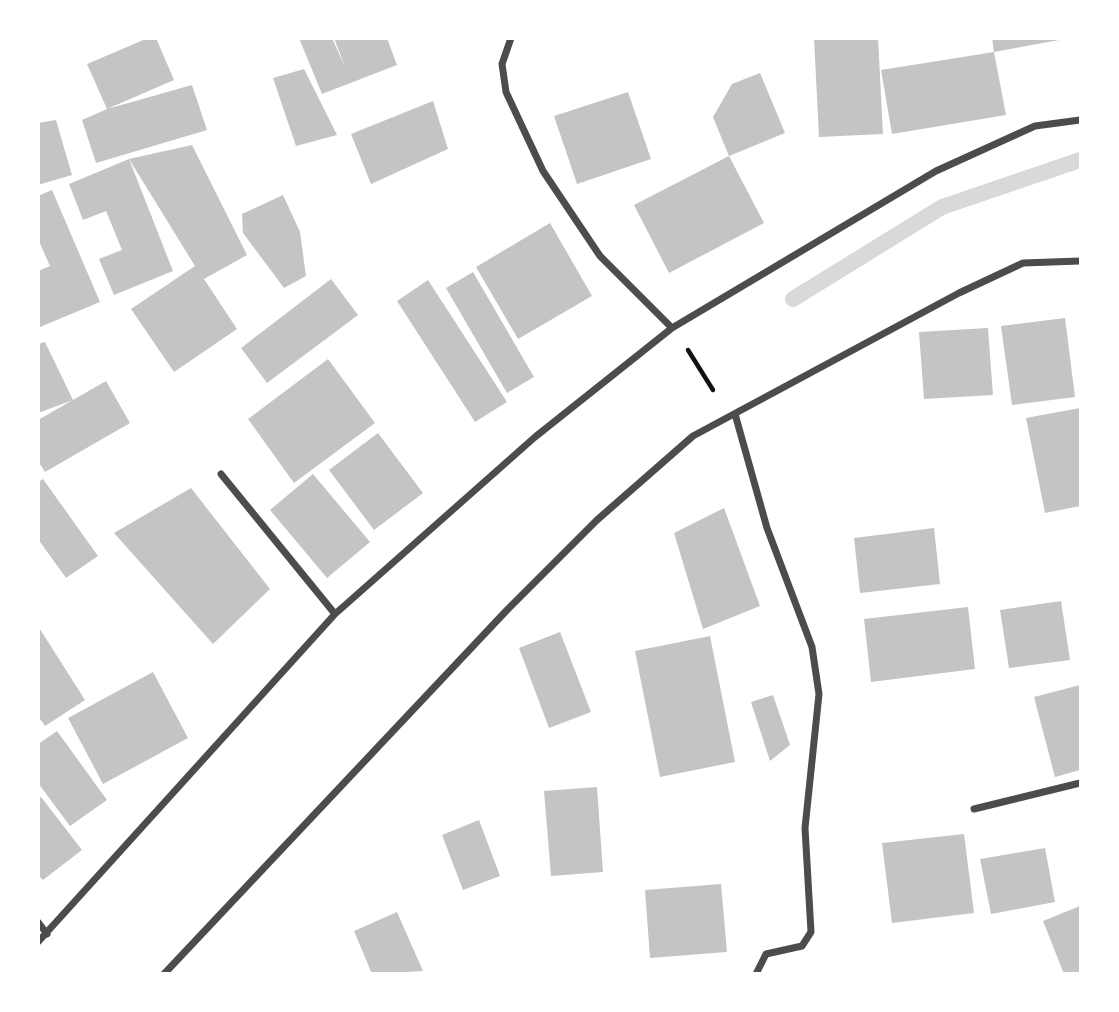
<!DOCTYPE html>
<html>
<head>
<meta charset="utf-8">
<style>
	body { margin:0 }
	#map { position:relative; width:1119px; height:1012px; overflow:hidden; background:#fff; font-family:"Roboto Condensed",sans-serif }
	canvas { display:block }
	.frame { position:absolute; inset:0; border:40px solid #fff; pointer-events:none }
</style>
</head>
<body>
<div id="map">
<canvas width="1119" height="1012"></canvas>
<div class="frame"></div>
</div>
<script>
const context = document.querySelector('canvas').getContext('2d');
context.lineJoin = 'round';
const shape = rows => new Path2D(rows.map(r => 'M' + r).join(''));
function strokePath(path, color, width, dash) { context.strokeStyle = color; context.lineWidth = width; context.lineCap = dash ? 'butt' : 'round'; context.setLineDash(dash || []); context.stroke(path); }
function paint(path, color) { context.fillStyle = color; context.fill(path, 'evenodd'); }
strokePath(shape([
	[793,299,942,207,1080,160]
]), '#d9d9d9', 16);
paint(shape([
	[148,38,156,38,174,80,107,109,87,64],
	[299,38,332,38,345,67,334,38,387,38,397,65,322,94],
	[814,38,878,38,883,134,819,137],
	[992,38,1059,38,1059,40,994,52],
	[994,52,1006,115,892,134,881,70],
	[304,69,337,135,296,146,273,78],
	[760,73,785,133,729,156,713,117,732,84],
	[192,85,207,130,96,163,82,120,107,109],
	[628,92,651,159,577,184,554,116],
	[433,101,448,149,371,184,351,134],
	[56,120,72,175,38,185,38,123],
	[192,145,247,255,204,279,237,329,174,372,131,309,195,266,129,159],
	[729,156,764,223,669,273,634,205],
	[129,159,173,271,114,295,99,259,122,250,106,211,83,220,69,184],
	[52,190,100,302,40,327,38,271,50,266,38,239,38,196],
	[283,195,300,232,306,276,284,288,243,233,242,214],
	[550,223,592,296,518,339,476,267],
	[473,272,534,377,507,393,446,288],
	[331,279,358,315,267,383,241,348],
	[428,280,507,402,475,422,397,301],
	[1065,318,1075,397,1012,405,1001,326],
	[988,328,993,395,924,399,919,332],
	[45,342,73,400,38,413,38,344],
	[328,359,375,423,294,483,248,419],
	[106,381,130,423,45,472,38,461,38,420],
	[1080,408,1080,506,1045,513,1026,418],
	[378,433,423,493,374,530,329,470],
	[313,474,370,542,327,578,270,510],
	[43,479,98,556,66,578,38,539,38,482],
	[191,488,270,589,213,644,114,533],
	[724,508,760,606,703,629,674,533],
	[934,528,940,584,860,593,854,538],
	[1061,601,1070,660,1009,668,1000,610],
	[968,607,975,669,871,682,864,619],
	[38,626,85,700,45,726,38,716],
	[560,632,591,712,549,728,519,648],
	[710,636,735,762,660,777,635,651],
	[153,672,188,738,103,784,68,718],
	[1080,685,1080,770,1055,777,1034,697],
	[773,695,790,745,770,761,751,702],
	[57,731,107,800,70,826,38,783,38,744],
	[597,787,603,872,551,876,544,791],
	[41,797,82,850,43,880,38,875,38,799],
	[479,820,500,876,463,890,442,835],
	[964,834,974,913,892,923,882,843],
	[1045,848,1055,902,991,914,980,859],
	[721,884,727,952,650,958,645,890],
	[1080,906,1080,973,1064,974,1043,921],
	[397,912,423,971,372,974,354,931]
]), '#c4c4c4');
strokePath(shape([
	[688,350,713,390]
]), '#111', 4.5);
strokePath(shape([
	[511,38,502,64,506,92,543,171,600,256,672,328],
	[735,414,767,528,812,647,819,694,805,828,811,932,802,946,766,954,756,974],
	[221,474,335,614],
	[974,809,1080,783],
	[38,922,47,934],
	[38,942,335,614,535,437,672,328,936,171,1035,126,1080,120],
	[164,974,507,610,597,520,693,436,959,293,1023,263,1080,261]
]), '#4c4c4c', 7);
</script>
</body>
</html>
